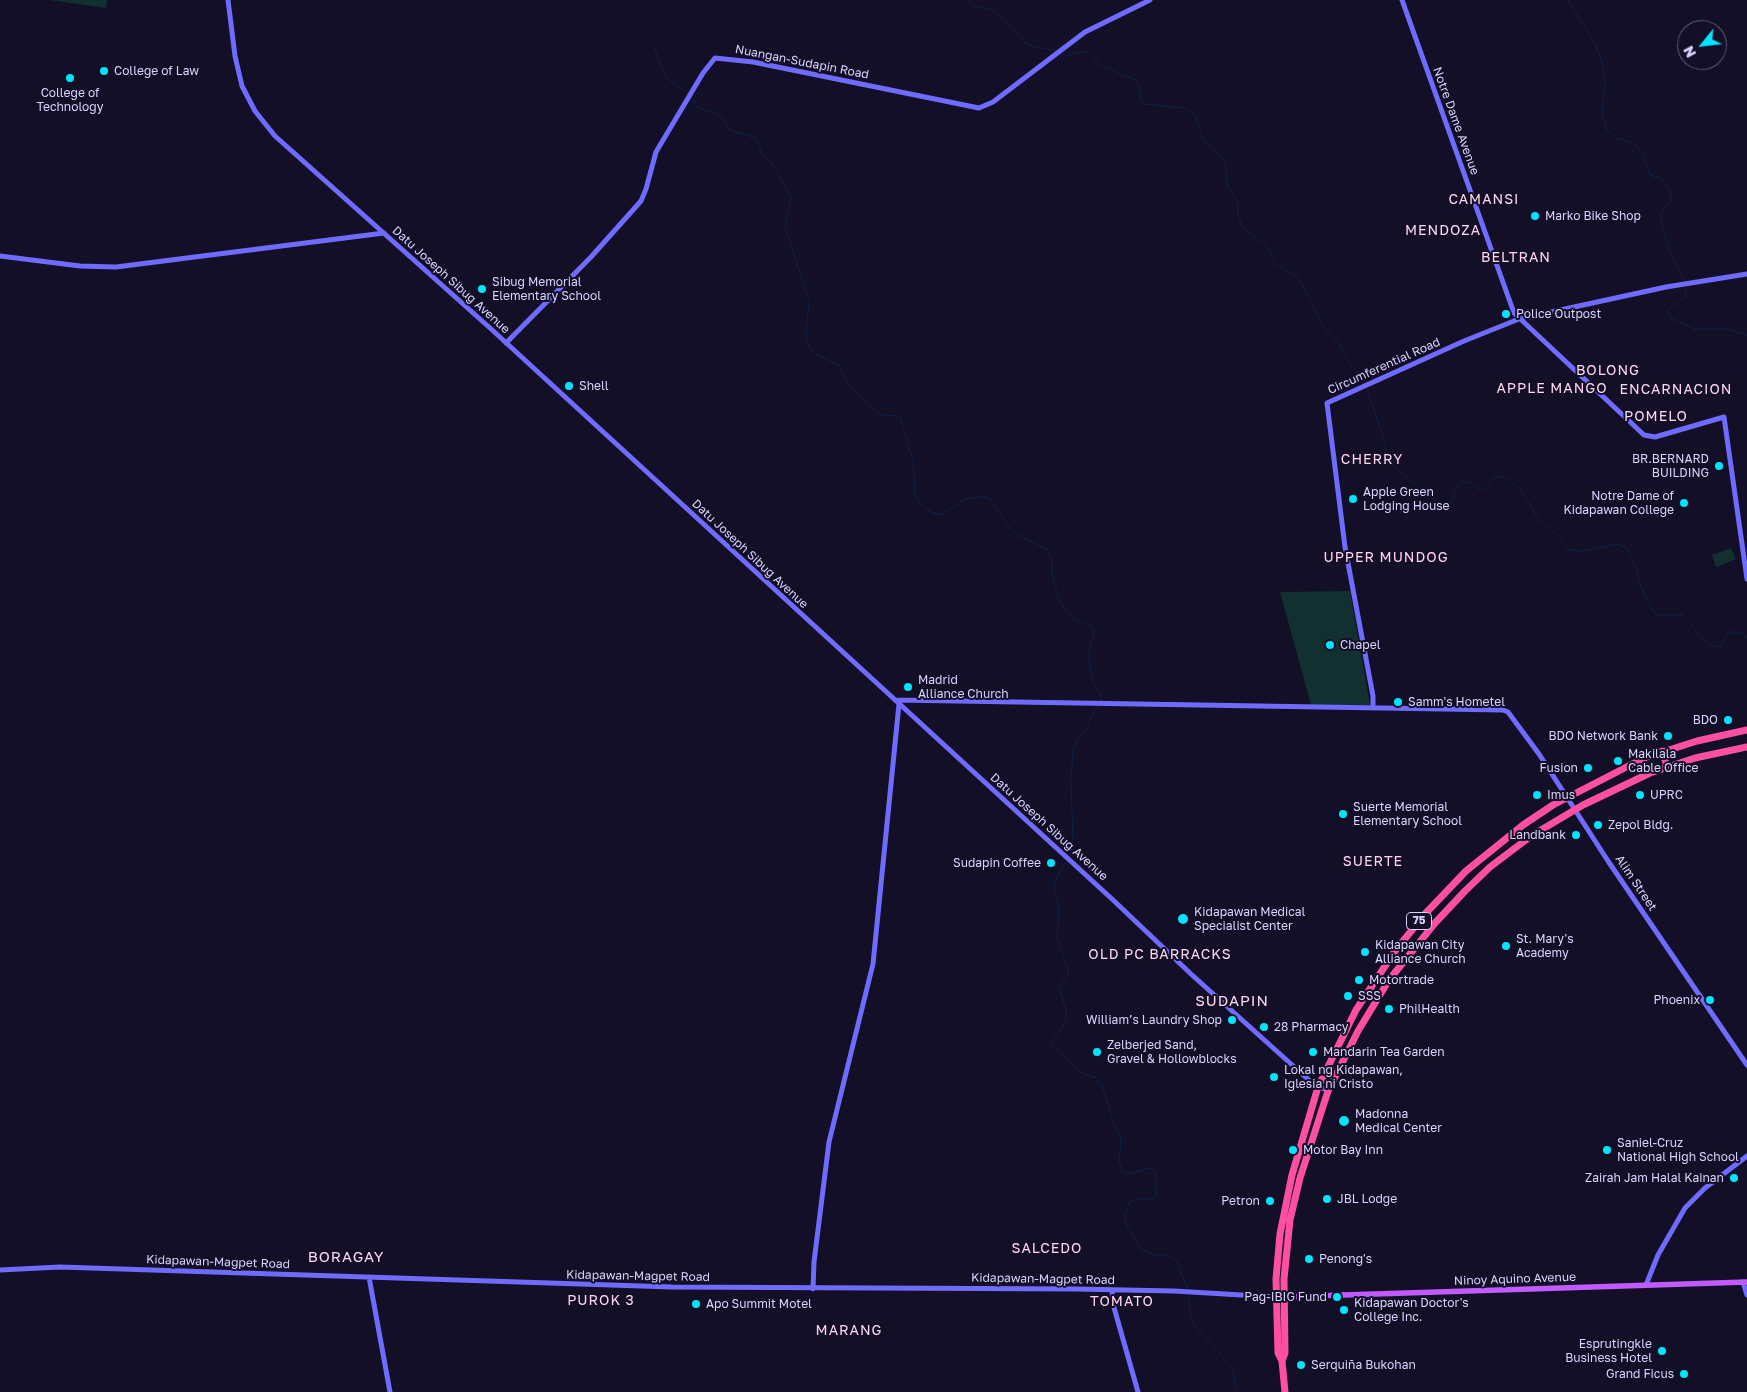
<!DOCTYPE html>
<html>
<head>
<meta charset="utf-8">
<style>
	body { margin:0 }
	#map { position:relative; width:1747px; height:1392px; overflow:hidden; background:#130f26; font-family:"Golos Text",sans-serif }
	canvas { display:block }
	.north { position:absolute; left:1677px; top:20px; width:50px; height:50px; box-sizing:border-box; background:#130f26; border:1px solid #625e7d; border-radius:50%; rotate:241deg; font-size:14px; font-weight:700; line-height:20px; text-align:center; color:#d9d4ff }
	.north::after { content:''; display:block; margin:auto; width:18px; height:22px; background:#00e5ff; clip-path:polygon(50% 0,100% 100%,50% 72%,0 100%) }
</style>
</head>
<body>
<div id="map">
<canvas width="1747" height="1392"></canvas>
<div class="north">N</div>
</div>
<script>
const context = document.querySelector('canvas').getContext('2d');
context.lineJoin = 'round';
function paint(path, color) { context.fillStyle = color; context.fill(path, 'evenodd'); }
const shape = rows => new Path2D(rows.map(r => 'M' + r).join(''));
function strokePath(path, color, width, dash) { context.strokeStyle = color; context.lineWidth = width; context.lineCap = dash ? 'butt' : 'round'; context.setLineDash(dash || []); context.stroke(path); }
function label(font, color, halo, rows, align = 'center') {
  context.font = font + ' "Golos Text",sans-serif'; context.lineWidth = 4; context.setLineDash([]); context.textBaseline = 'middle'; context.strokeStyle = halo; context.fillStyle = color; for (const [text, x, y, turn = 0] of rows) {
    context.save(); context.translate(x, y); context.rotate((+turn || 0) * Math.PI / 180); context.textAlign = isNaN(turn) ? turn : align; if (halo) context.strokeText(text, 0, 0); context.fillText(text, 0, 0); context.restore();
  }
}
paint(shape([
	[50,0,107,0,106,8],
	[1731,548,1736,559,1716,567,1712,555],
	[1350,591,1370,705,1311,705,1280,592]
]), '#12302f');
strokePath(shape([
	[967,0,974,6,993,10,1028,45,1056,51],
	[1568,0,1596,45,1603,65,1605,87,1602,113,1607,130,1616,138,1633,143,1642,152,1650,175,1662,179,1671,192,1671,200,1661,212,1661,222,1670,252,1686,283],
	[653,45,666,78,688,93],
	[1060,54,1067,56,1082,51,1089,53,1101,66,1136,80,1140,87,1141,101,1144,104,1185,108,1196,116,1203,141,1225,160,1227,185,1238,203,1238,216,1243,228,1267,246,1274,263,1297,277,1310,298,1320,322,1340,345,1346,358,1364,382],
	[692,98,697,108,712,112,723,118,729,130,756,138,762,155,771,162,791,197,785,226,809,301,806,335,809,347,816,354,840,366,846,381,871,408,882,415,900,416,913,461,915,494,920,503,929,511,941,515,966,499,982,497,990,499,1010,528,1021,537,1047,549,1052,559,1052,574,1059,601,1071,617,1092,627,1094,633,1088,655,1093,682,1101,695,1101,701],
	[1687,287,1685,297,1667,311,1671,318,1694,329,1728,329,1747,335],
	[1366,387,1383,436,1388,462,1436,501,1445,506,1450,505,1455,490,1462,482,1468,482,1480,490,1485,489,1494,478,1504,476,1521,490,1539,520,1557,535,1569,550,1582,551,1619,544,1628,549,1635,565,1641,587,1651,608,1658,615,1682,615,1706,642,1714,647,1721,646,1726,635,1731,632,1741,632,1747,638],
	[1070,855,1073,840,1071,781,1073,750,1078,738,1087,728,1094,711,1099,705],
	[1066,862,1059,872,1054,885,1059,910,1057,938,1068,970,1068,976,1061,984,1060,991,1066,1009,1066,1021,1051,1044,1081,1073,1096,1078,1102,1085,1114,1124,1121,1139,1119,1161,1122,1172,1130,1174,1149,1168,1155,1171,1157,1196,1153,1199,1136,1199,1129,1203,1124,1216,1127,1226,1141,1249,1154,1255,1168,1255,1177,1262,1187,1288],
	[1188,1296,1192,1321,1196,1327,1233,1368,1236,1392]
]), '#0c2248', 1);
strokePath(shape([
	[228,0,235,56,242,86,255,111,275,136,490,328,1112,899,1191,974,1311,1082,1328,1091],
	[1402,0,1514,313,1644,435,1655,437,1724,417,1747,579],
	[0,256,80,266,116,267,384,233],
	[506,343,591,257,641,201,646,189,656,152,703,73,715,58,753,62,979,108,993,102,1085,32,1150,0],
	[895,700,1503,710,1508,712,1539,754,1608,861,1747,1065],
	[1373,708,1373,696,1345,547,1327,403,1464,341,1519,319,1666,287,1747,274],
	[0,1270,60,1267,672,1287,1077,1289,1174,1291,1275,1297],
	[369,1277,390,1392],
	[1743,1282,1747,1295],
	[1646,1285,1658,1255,1685,1208,1705,1188,1747,1156],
	[813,1289,814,1262,829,1142,873,964,899,704],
	[1112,1290,1113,1304,1138,1392]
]), '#6f6bff', 5);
strokePath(shape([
	[1282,1297,1747,1282]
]), '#c25bff', 5.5);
strokePath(shape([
	[1662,751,1667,766],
	[1282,1361,1278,1353,1276,1279,1280,1234,1292,1175,1318,1087,1356,1010,1395,951,1425,914,1466,871,1523,825,1553,805,1644,758,1697,741,1747,730],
	[1285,1392,1282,1361,1285,1353,1284,1279,1290,1220,1300,1178,1328,1091,1358,1031,1389,980,1435,923,1465,891,1490,867,1531,836,1583,805,1650,773,1695,758,1747,747]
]), '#ff4fa3', 7);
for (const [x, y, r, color] of [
	[104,71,5,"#00e5ff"],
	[70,78,5,"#00e5ff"],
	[1535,216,5,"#00e5ff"],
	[482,289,5,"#00e5ff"],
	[1506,314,5,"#00e5ff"],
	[569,386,5,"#00e5ff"],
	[1719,466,5,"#00e5ff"],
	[1353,499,5,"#00e5ff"],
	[1684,503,5,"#00e5ff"],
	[1330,645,5,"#00e5ff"],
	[908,687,5,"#00e5ff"],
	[1398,702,5,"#00e5ff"],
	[1728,720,5,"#00e5ff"],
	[1668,736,5,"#00e5ff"],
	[1618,761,5,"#00e5ff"],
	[1588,768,5,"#00e5ff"],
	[1537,795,5,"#00e5ff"],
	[1640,795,5,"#00e5ff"],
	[1343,814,5,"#00e5ff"],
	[1598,825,5,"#00e5ff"],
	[1576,835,5,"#00e5ff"],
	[1051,863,5,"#00e5ff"],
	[1183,919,6,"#00e5ff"],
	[1506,946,5,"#00e5ff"],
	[1365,952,5,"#00e5ff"],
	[1359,980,5,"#00e5ff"],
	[1348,996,5,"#00e5ff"],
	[1710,1000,5,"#00e5ff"],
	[1389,1009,5,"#00e5ff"],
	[1232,1020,5,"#00e5ff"],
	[1264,1027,5,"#00e5ff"],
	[1097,1052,5,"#00e5ff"],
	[1313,1052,5,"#00e5ff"],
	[1274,1077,5,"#00e5ff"],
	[1344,1121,6,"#00e5ff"],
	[1293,1150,5,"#00e5ff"],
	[1607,1150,5,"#00e5ff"],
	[1734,1178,5,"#00e5ff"],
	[1327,1199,5,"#00e5ff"],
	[1270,1201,5,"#00e5ff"],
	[1309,1259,5,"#00e5ff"],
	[1337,1297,5,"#00e5ff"],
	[696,1304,5,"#00e5ff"],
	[1344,1310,5,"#00e5ff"],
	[1662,1351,5,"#00e5ff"],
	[1301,1365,5,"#00e5ff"],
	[1684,1374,5,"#00e5ff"]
]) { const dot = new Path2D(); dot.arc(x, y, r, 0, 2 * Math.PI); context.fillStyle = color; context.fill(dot); strokePath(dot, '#130f26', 2); }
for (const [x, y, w] of [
	[1419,921,25]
]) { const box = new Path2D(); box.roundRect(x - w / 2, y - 8.5, w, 17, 4); context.fillStyle = '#130f26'; context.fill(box); strokePath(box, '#d9d4ff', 1); }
label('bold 11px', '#d9d4ff', null, [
	["75",1419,921]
]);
label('12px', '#d9d4ff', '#130f26', [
	["Nuangan-Sudapin Road",802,62,11],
	["Notre Dame Avenue",1456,121,70],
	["Datu Joseph Sibug Avenue",451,280,42],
	["Circumferential Road",1384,366,-24],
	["Datu Joseph Sibug Avenue",750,554,43],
	["Datu Joseph Sibug Avenue",1049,827,42],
	["Alim Street",1636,883,56],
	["Kidapawan-Magpet Road",218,1262,2],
	["Kidapawan-Magpet Road",638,1276,1],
	["Kidapawan-Magpet Road",1043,1279,1],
	["Ninoy Aquino Avenue",1515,1279,-2]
]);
label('12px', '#d9d4ff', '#130f26', [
	["College of Law",114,71],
	["College of",70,93,"center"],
	["Technology",70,107,"center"],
	["Marko Bike Shop",1545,216],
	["Sibug Memorial",492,282],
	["Elementary School",492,296],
	["Police Outpost",1516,314],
	["Shell",579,386],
	["BR.BERNARD",1709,459,"right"],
	["BUILDING",1709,473,"right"],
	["Apple Green",1363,492],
	["Lodging House",1363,506],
	["Notre Dame of",1674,496,"right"],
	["Kidapawan College",1674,510,"right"],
	["Chapel",1340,645],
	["Madrid",918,680],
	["Alliance Church",918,694],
	["Samm's Hometel",1408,702],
	["BDO",1718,720,"right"],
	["BDO Network Bank",1658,736,"right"],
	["Makilala",1628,754],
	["Cable Office",1628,768],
	["Fusion",1578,768,"right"],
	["Imus",1547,795],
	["UPRC",1650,795],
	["Suerte Memorial",1353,807],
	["Elementary School",1353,821],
	["Zepol Bldg.",1608,825],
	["Landbank",1566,835,"right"],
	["Sudapin Coffee",1041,863,"right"],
	["Kidapawan Medical",1194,912],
	["Specialist Center",1194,926],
	["St. Mary's",1516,939],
	["Academy",1516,953],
	["Kidapawan City",1375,945],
	["Alliance Church",1375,959],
	["Motortrade",1369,980],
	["SSS",1358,996],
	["Phoenix",1700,1000,"right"],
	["PhilHealth",1399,1009],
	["William’s Laundry Shop",1222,1020,"right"],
	["28 Pharmacy",1274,1027],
	["Zelberjed Sand,",1107,1045],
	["Gravel & Hollowblocks",1107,1059],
	["Mandarin Tea Garden",1323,1052],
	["Lokal ng Kidapawan,",1284,1070],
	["Iglesia ni Cristo",1284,1084],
	["Madonna",1355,1114],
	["Medical Center",1355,1128],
	["Saniel-Cruz",1617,1143],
	["National High School",1617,1157],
	["Motor Bay Inn",1303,1150],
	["Zairah Jam Halal Kainan",1724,1178,"right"],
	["JBL Lodge",1337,1199],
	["Petron",1260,1201,"right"],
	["Penong's",1319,1259],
	["Pag-IBIG Fund",1327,1297,"right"],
	["Kidapawan Doctor's",1354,1303],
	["College Inc.",1354,1317],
	["Apo Summit Motel",706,1304],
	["Esprutingkle",1652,1344,"right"],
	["Business Hotel",1652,1358,"right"],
	["Serquiña Bukohan",1311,1365],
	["Grand Ficus",1674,1374,"right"]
], 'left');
context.letterSpacing = '1px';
label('14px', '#ffd6f0', '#130f26', [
	["CAMANSI",1484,200],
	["MENDOZA",1443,231],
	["BELTRAN",1516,258],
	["BOLONG",1608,371],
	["APPLE MANGO",1552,389],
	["ENCARNACION",1676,390],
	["POMELO",1656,417],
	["CHERRY",1372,460],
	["UPPER MUNDOG",1386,558],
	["SUERTE",1373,862],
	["OLD PC BARRACKS",1160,955],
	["SALCEDO",1047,1249],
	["PUROK 3",601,1301],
	["TOMATO",1122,1302],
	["MARANG",849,1331]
]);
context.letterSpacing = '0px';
context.letterSpacing = '1px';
label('15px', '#ffd6f0', '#130f26', [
	["SUDAPIN",1232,1001],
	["BORAGAY",346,1257]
]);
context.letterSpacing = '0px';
</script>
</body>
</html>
